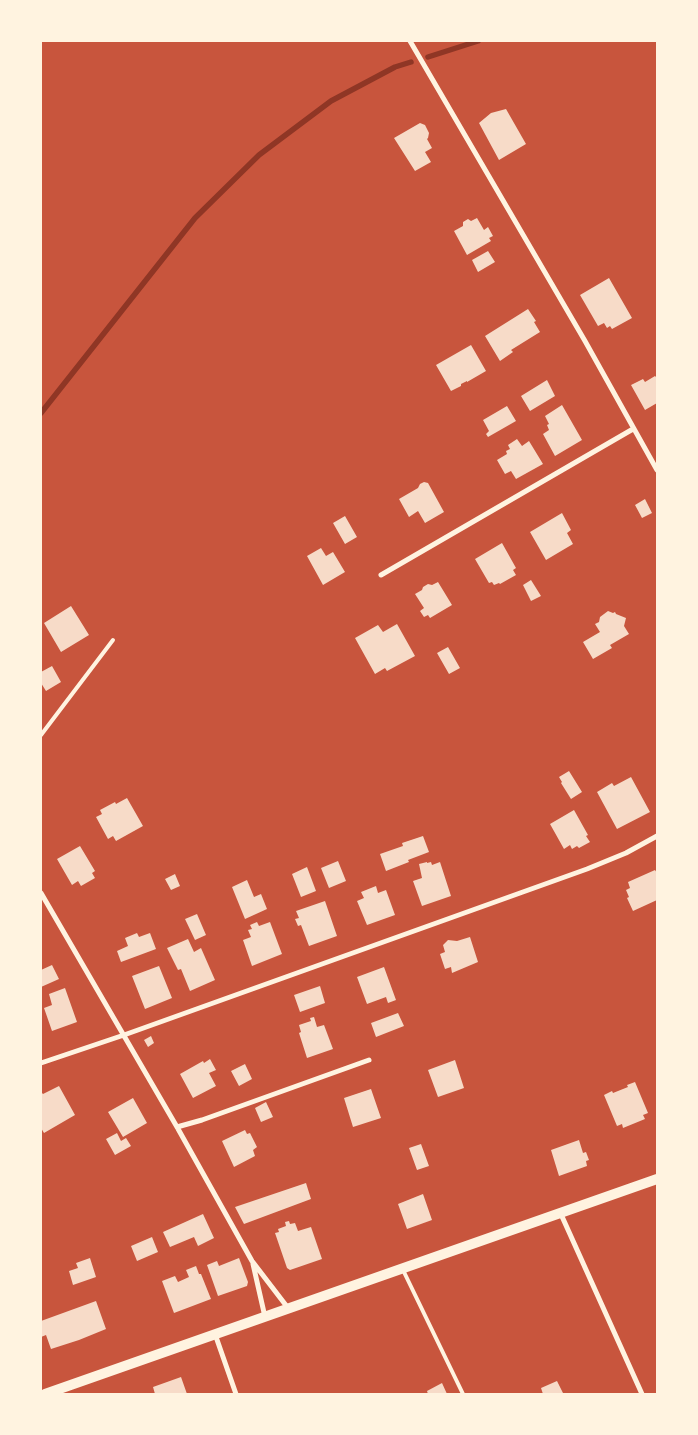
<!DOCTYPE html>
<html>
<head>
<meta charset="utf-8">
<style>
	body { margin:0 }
	#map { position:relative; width:698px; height:1435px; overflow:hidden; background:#c8553d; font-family:Commissioner,sans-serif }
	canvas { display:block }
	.frame { position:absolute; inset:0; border:42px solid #fff3e0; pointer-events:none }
</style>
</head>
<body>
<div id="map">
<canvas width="698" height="1435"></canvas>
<div class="frame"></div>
</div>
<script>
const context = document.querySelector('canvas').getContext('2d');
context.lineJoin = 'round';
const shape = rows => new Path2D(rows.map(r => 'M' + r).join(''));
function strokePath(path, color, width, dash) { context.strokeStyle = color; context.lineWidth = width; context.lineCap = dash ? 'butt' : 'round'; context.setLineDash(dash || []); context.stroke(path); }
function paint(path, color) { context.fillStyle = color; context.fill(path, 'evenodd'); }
strokePath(shape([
	[428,57,478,41],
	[41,413,195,218,259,155,331,101,395,67,411,62]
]), '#8f3625', 5.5);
paint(shape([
	[506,109,526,144,499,160,479,123,491,113],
	[420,123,425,125,429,133,428,138,427,139,432,148,425,152,431,162,415,171,394,138],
	[477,218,484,230,488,227,493,236,489,238,491,241,467,255,454,231,463,226,463,222,468,219,471,221],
	[488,251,495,262,478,272,472,260],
	[609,278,632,318,612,329,610,326,607,328,604,323,598,326,580,295],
	[528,309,536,321,534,322,540,332,511,350,513,352,500,361,485,336],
	[471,345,486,371,467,382,467,381,461,384,461,386,451,391,436,365],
	[655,376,657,378,657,403,645,410,631,385,643,379,645,382],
	[547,380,555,396,530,411,521,396],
	[562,405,582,440,555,456,543,434,549,430,547,425,549,424,545,416],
	[507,406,516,421,488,437,486,434,489,431,483,420],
	[517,439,522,446,529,441,543,464,516,479,511,471,505,474,497,460,507,454,506,451,510,449,508,445],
	[424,482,428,483,444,512,425,523,418,511,409,517,399,499,418,488,420,484],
	[645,499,652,513,642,518,635,505],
	[562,513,571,530,567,533,573,544,546,560,530,532],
	[345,516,357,537,345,544,333,523],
	[502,543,516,568,513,570,516,575,500,584,499,583,494,585,492,582,489,583,475,559],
	[321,548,326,556,333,552,345,572,323,585,307,556],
	[531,580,541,596,531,601,523,585],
	[438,582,452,605,430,618,428,615,424,617,420,611,424,608,415,594,422,590,423,587,428,584,432,585],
	[71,606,89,635,61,652,44,623],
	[608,611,613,613,615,612,616,614,626,618,624,626,629,634,610,645,612,648,593,659,583,642,600,632,595,624,599,622,600,617],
	[397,624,415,656,387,671,385,668,375,674,355,638,378,625,383,632],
	[448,647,460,668,449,674,437,653],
	[52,666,61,682,46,691,41,683,41,672],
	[569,771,582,792,571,799,561,783,562,782,559,777],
	[631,777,650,812,617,829,597,792,612,783,614,786],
	[127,798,143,826,116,841,113,836,108,839,96,817,102,814,100,810,115,802,116,804],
	[574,810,588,835,586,836,590,842,579,848,577,846,572,849,570,845,564,849,550,824],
	[423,836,429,852,408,860,409,862,386,871,380,854,403,846,402,843],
	[80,846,95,871,92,873,95,878,81,886,78,881,72,885,57,859],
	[338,861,346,881,329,888,321,868],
	[427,862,427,863,431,862,432,865,440,862,451,896,422,906,413,881,422,878,419,864],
	[307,867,316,891,301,897,292,874],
	[655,870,657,873,657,900,633,911,627,898,629,897,626,890,630,888,628,882],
	[175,874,180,886,171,890,165,879],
	[247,880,254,897,261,894,267,909,245,919,232,887],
	[376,886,378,893,386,890,395,915,367,925,357,901,364,898,361,892],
	[325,901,337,936,309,946,301,925,298,926,295,919,299,918,296,911],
	[197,914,206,935,195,940,185,919],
	[257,922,259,926,270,922,282,954,252,966,243,940,251,937,248,930,252,929,250,925],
	[137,933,139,937,150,933,156,949,121,962,117,951,128,946,125,938],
	[470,937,478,962,452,973,451,967,445,969,440,954,445,952,443,945,448,940,457,941],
	[188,939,194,952,201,948,215,980,190,991,181,969,178,970,167,948],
	[52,965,59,979,41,987,41,970],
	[159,966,172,998,145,1009,132,976],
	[384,967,396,1000,388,1003,386,997,367,1004,357,977],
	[320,986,325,1003,300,1012,294,995],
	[65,988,77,1022,52,1031,44,1008,52,1005,49,994],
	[398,1013,404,1026,376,1037,371,1023],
	[314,1017,317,1027,324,1025,333,1049,307,1058,299,1033,301,1032,299,1025,311,1021,310,1018],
	[151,1036,154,1043,148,1047,144,1040],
	[210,1059,216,1070,209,1073,216,1086,193,1098,180,1074,203,1061,204,1063],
	[455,1060,464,1088,438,1097,428,1070],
	[245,1064,252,1079,239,1086,231,1071],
	[635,1082,648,1113,643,1115,645,1119,623,1128,622,1124,617,1126,604,1095,612,1091,613,1093,628,1087,627,1085],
	[59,1086,75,1115,44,1133,41,1128,41,1092,43,1094],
	[371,1089,381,1118,353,1127,344,1098],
	[133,1098,147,1123,123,1137,108,1112],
	[266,1102,273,1117,261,1122,255,1108],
	[245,1130,247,1134,250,1133,257,1147,253,1150,255,1156,234,1167,222,1141],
	[117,1133,121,1141,126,1138,131,1146,115,1155,106,1139],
	[579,1140,583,1153,586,1152,589,1160,586,1161,587,1166,559,1176,551,1150],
	[421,1144,429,1166,417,1170,409,1148],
	[306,1183,311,1199,244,1224,235,1207],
	[423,1194,432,1220,407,1229,398,1204],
	[203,1214,214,1238,198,1246,194,1237,170,1247,163,1232],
	[289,1221,290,1224,295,1223,298,1231,311,1227,322,1259,290,1270,287,1268,275,1233,279,1232,278,1229,286,1226,285,1222],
	[152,1237,158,1252,137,1261,131,1246],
	[90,1258,96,1277,73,1285,69,1271,78,1268,76,1263],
	[239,1258,248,1282,247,1286,218,1296,207,1265,217,1261,219,1266],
	[196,1266,199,1274,201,1274,211,1299,174,1313,162,1281,175,1276,178,1282,189,1277,186,1270],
	[96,1301,106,1329,79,1340,51,1349,46,1335,41,1337,41,1321],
	[181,1377,187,1394,155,1394,153,1387],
	[557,1381,563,1393,543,1394,541,1388],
	[442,1383,447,1394,428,1394,427,1391]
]), '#f7dbc8');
strokePath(shape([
	[41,735,113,640],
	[403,1270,463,1394]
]), '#fff3e0', 4);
strokePath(shape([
	[410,41,585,341,657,470],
	[381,575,633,429],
	[41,893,177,1127,252,1261,288,1308],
	[41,1063,124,1035,587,869,626,853,657,836],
	[177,1127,202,1120,369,1060],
	[560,1212,642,1394],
	[253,1264,265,1317],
	[215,1334,236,1394]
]), '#fff3e0', 5);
strokePath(shape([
	[45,1394,657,1179]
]), '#fff3e0', 10);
</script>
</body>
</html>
